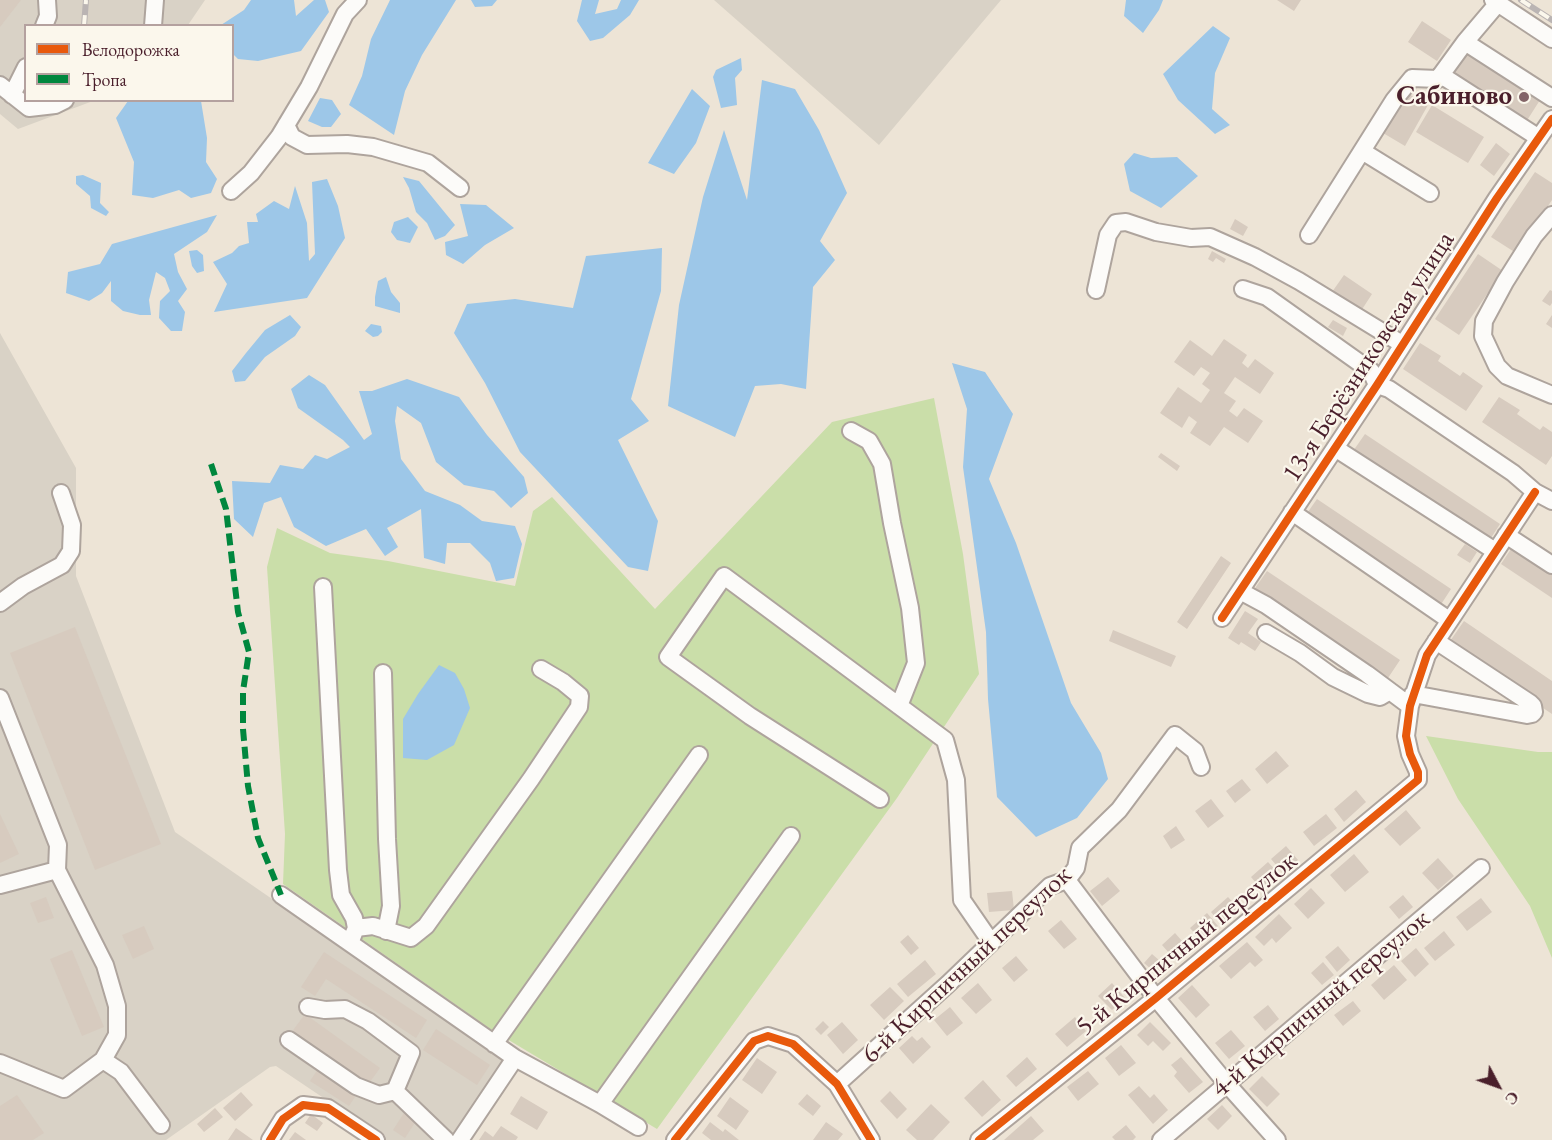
<!DOCTYPE html>
<html>
<head>
<meta charset="utf-8">
<style>
	body { margin:0 }
	#map { position:relative; width:1552px; height:1140px; overflow:hidden; background:#ede4d6; font-family:"EB Garamond",serif }
	canvas { display:block }
	.legend { position:absolute; left:24px; top:24px; width:210px; height:78px; box-sizing:border-box; background:#fbf7ec; border:2px solid #b4a19f; margin:0; padding:8px 10px; list-style:none; font-size:18px; color:#4a1f2b }
	.legend li { display:flex; align-items:center; gap:12px; height:30px }
	.legend b { width:30px; border:2px solid #b4a19f }
	.north { position:absolute; left:1468px; top:1056px; width:60px; height:60px; -webkit-text-stroke:4px #fbf7ec; paint-order:stroke; rotate:131deg; font-size:16px; font-weight:700; line-height:24px; text-align:center; color:#4a1f2b }
	.north::after { content:''; display:block; margin:auto; width:21px; height:27px; background:#4a1f2b; clip-path:polygon(50% 0,100% 100%,50% 72%,0 100%) }
</style>
</head>
<body>
<div id="map">
<canvas width="1552" height="1140"></canvas>
<ul class="legend">
<li><b style="height:8px;background:#e8590c"></b>Велодорожка</li>
<li><b style="height:8px;background:#00873e"></b>Тропа</li>
</ul>
<div class="north">С</div>
</div>
<script>
const context = document.querySelector('canvas').getContext('2d');
context.lineJoin = 'round';
function paint(path, color) { context.fillStyle = color; context.fill(path, 'evenodd'); }
const shape = rows => new Path2D(rows.map(r => 'M' + r).join(''));
function strokePath(path, color, width, dash) { context.strokeStyle = color; context.lineWidth = width; context.lineCap = dash ? 'butt' : 'round'; context.setLineDash(dash || []); context.stroke(path); }
function label(font, color, halo, rows, align = 'center') {
  context.font = font + ' "EB Garamond",serif'; context.lineWidth = 4.5; context.setLineDash([]); context.textBaseline = 'middle'; context.strokeStyle = halo; context.fillStyle = color; for (const [text, x, y, turn = 0] of rows) {
    context.save(); context.translate(x, y); context.rotate((+turn || 0) * Math.PI / 180); context.textAlign = isNaN(turn) ? turn : align; if (halo) context.strokeText(text, 0, 0); context.fillText(text, 0, 0); context.restore();
  }
}
paint(shape([
	[0,0,205,0,188,25,26,26,26,100,93,101,18,129,0,114],
	[714,0,1001,0,879,145],
	[0,333,76,468,76,576,175,832,507,1061,455,1140,386,1140,276,1066,270,1067,166,1140,0,1140]
]), '#d9d2c6');
paint(shape([
	[934,398,963,554,979,674,897,798,657,1129,492,1030,283,884,285,834,267,567,277,528,330,553,388,561,515,586,533,511,552,497,655,609,832,422],
	[1426,736,1538,752,1552,752,1552,958,1530,906,1458,799]
]), '#cadea9');
paint(shape([
	[251,0,294,0,296,16,314,0,325,0,329,12,301,51,258,61,238,59,233,54,232,26,221,25,244,10],
	[390,0,456,0,422,55,405,91,394,135,349,105,362,76,371,39],
	[497,0,492,6,475,7,471,0],
	[582,0,599,0,595,14,617,9,621,0,639,0,630,15,603,38,590,41,577,21],
	[1126,0,1163,0,1159,10,1143,33,1124,16],
	[1213,26,1230,38,1215,73,1212,109,1230,125,1215,134,1178,100,1163,74],
	[741,58,742,70,735,78,737,105,721,108,713,77,716,70],
	[762,80,795,89,819,130,847,193,820,241,835,260,813,287,806,389,781,384,755,386,735,437,668,406,679,305,703,197,724,130,747,200],
	[692,89,710,106,696,143,674,174,648,163],
	[320,98,332,100,341,114,331,127,322,127,308,121],
	[128,101,201,101,207,138,206,162,217,179,211,193,191,198,179,190,153,198,132,195,134,162,116,118],
	[1134,153,1151,158,1177,157,1198,176,1161,208,1130,191,1124,164],
	[83,175,101,183,100,203,109,212,106,216,91,208,90,196,76,184,76,176],
	[403,177,419,181,455,225,445,236,435,240,427,223,416,212,409,188],
	[327,179,338,206,345,238,307,298,214,312,227,284,213,262,232,253,239,246,249,243,247,222,258,222,256,214,274,201,289,209,295,186,307,223,309,261,315,254,312,182],
	[460,204,486,205,514,228,485,245,463,264,446,255,445,242,468,236],
	[217,215,207,232,174,254,178,272,187,289,178,301,185,312,182,331,171,331,159,318,160,301,170,291,165,278,156,272,149,300,151,315,140,315,123,311,111,301,111,281,102,293,89,301,66,293,68,272,100,264,112,244],
	[408,217,418,227,410,243,397,240,391,232,394,222],
	[662,248,661,291,631,399,649,421,618,440,658,521,648,571,628,567,520,452,485,383,454,333,467,304,515,299,573,308,586,256],
	[197,250,203,255,204,271,197,273,192,266,189,251],
	[386,277,391,292,400,303,400,313,375,306,375,297,378,281],
	[290,315,301,327,295,336,265,357,245,381,235,382,232,371,246,353,265,330],
	[371,324,381,326,382,332,378,336,373,337,365,331],
	[952,363,985,372,1013,414,989,479,1016,543,1071,703,1101,753,1108,779,1077,818,1036,837,997,797,988,699,986,632,963,467,967,409],
	[309,375,325,385,364,440,372,434,359,391,372,391,407,379,459,397,487,435,524,477,528,493,511,508,494,491,464,485,436,462,421,423,397,406,395,421,401,459,425,491,460,505,482,521,515,526,522,544,514,578,496,581,490,563,470,543,447,543,445,564,424,558,421,509,387,528,398,547,385,556,366,529,326,546,294,527,281,497,264,503,253,537,234,519,232,481,270,483,280,465,303,469,315,455,327,459,350,447,343,440,298,408,291,389],
	[439,665,455,673,464,689,470,708,454,745,427,760,403,758,403,719,418,694]
]), '#9dc7e8');
paint(shape([
	[0,0,21,0,0,27],
	[1277,0,1301,0,1294,11],
	[1422,21,1451,40,1437,61,1408,42],
	[1466,51,1540,100,1526,122,1452,73],
	[1407,93,1428,105,1405,146,1383,133],
	[1432,105,1484,137,1468,163,1416,132],
	[1496,143,1510,154,1494,176,1480,165],
	[1535,172,1552,183,1552,200,1516,253,1491,237],
	[1235,219,1248,227,1243,236,1230,229],
	[1212,251,1226,259,1224,263,1216,258,1213,262,1208,259],
	[1478,254,1503,271,1459,335,1435,319],
	[1344,275,1372,294,1361,311,1332,292],
	[1550,290,1552,291,1552,303,1550,306,1542,301],
	[1552,315,1552,328,1546,324],
	[1333,320,1347,328,1343,336,1328,327],
	[1224,339,1247,355,1242,363,1248,368,1255,359,1274,373,1260,394,1235,377,1224,393,1236,401,1229,411,1237,417,1244,408,1263,421,1248,443,1224,427,1210,446,1190,433,1197,422,1189,416,1182,428,1160,413,1178,387,1201,403,1210,390,1202,384,1210,373,1201,367,1194,376,1174,362,1190,340,1212,356],
	[1420,343,1441,356,1438,361,1460,376,1463,372,1483,386,1466,411,1403,369],
	[1499,397,1520,410,1517,414,1540,430,1543,426,1552,432,1552,456,1546,465,1482,422],
	[1365,434,1500,524,1487,544,1351,454],
	[1161,453,1180,466,1177,471,1158,457],
	[1317,499,1451,589,1438,609,1303,519],
	[1515,543,1552,568,1552,598,1501,564],
	[1465,544,1477,552,1470,563,1457,555],
	[1221,556,1231,563,1187,629,1177,622],
	[1267,571,1400,660,1386,681,1253,591],
	[1245,611,1258,619,1248,633,1261,642,1255,651,1241,642,1239,645,1228,638],
	[1464,621,1552,681,1552,714,1448,644],
	[75,627,161,844,95,870,10,653],
	[1113,630,1176,656,1171,667,1109,641],
	[1276,751,1289,766,1267,784,1255,769],
	[1242,779,1251,790,1235,803,1226,791],
	[1356,790,1366,802,1344,822,1334,809],
	[1211,799,1224,816,1208,828,1195,811],
	[1406,810,1421,828,1400,846,1384,829],
	[0,814,19,854,0,863],
	[1326,814,1337,828,1314,846,1303,832],
	[1176,826,1185,840,1171,849,1163,836],
	[1286,846,1298,860,1282,872,1271,859],
	[1354,854,1369,872,1345,892,1330,875],
	[1438,858,1454,876,1438,890,1422,873],
	[1268,862,1279,874,1261,889,1251,877],
	[1108,877,1120,891,1102,906,1090,891],
	[1311,888,1325,903,1308,919,1294,904],
	[1012,891,1014,910,989,912,987,893],
	[1403,895,1413,907,1399,919,1389,907],
	[46,897,54,918,38,923,30,903],
	[1228,897,1238,908,1221,924,1211,912],
	[1481,898,1492,912,1467,931,1456,917],
	[1207,913,1218,926,1201,941,1190,928],
	[1279,914,1292,928,1276,943,1272,938,1264,946,1255,937],
	[1061,920,1077,939,1064,949,1048,931],
	[144,926,154,949,133,959,122,935],
	[1444,931,1455,945,1435,961,1424,948],
	[1175,933,1189,949,1176,961,1162,945],
	[908,935,919,948,911,955,900,942],
	[1247,942,1263,960,1255,967,1250,962,1231,979,1219,966],
	[1338,946,1350,960,1337,972,1325,957],
	[1416,948,1429,964,1415,977,1401,961],
	[72,950,104,1027,82,1036,50,959],
	[324,952,427,1020,416,1038,326,979,315,996,301,987],
	[1152,954,1167,967,1159,976,1144,963],
	[1016,956,1028,970,1014,982,1002,968],
	[925,960,936,974,908,997,897,984],
	[1323,962,1334,975,1322,985,1311,973],
	[1394,965,1407,980,1384,1000,1371,985],
	[978,983,992,1000,976,1014,961,998],
	[1112,983,1125,998,1112,1010,1098,996],
	[1192,985,1210,1005,1196,1018,1178,998],
	[890,987,904,1001,884,1020,870,1005],
	[1353,1001,1361,1011,1343,1026,1334,1015],
	[1268,1005,1279,1019,1265,1031,1253,1017],
	[950,1007,963,1023,947,1036,934,1020],
	[305,1014,380,1068,367,1086,291,1033],
	[1075,1017,1086,1031,1067,1047,1055,1034],
	[823,1021,829,1027,821,1035,815,1029],
	[842,1022,858,1040,843,1054,827,1035],
	[1150,1022,1171,1043,1163,1051,1153,1041,1148,1046,1137,1035],
	[436,1029,490,1065,477,1085,423,1050],
	[1231,1030,1245,1046,1229,1059,1215,1043],
	[912,1036,917,1041,922,1037,931,1047,913,1064,899,1048],
	[1121,1045,1136,1063,1119,1076,1105,1058],
	[1027,1057,1037,1069,1016,1087,1006,1076],
	[1181,1057,1203,1082,1189,1093,1174,1076,1177,1072,1171,1065],
	[757,1058,777,1072,762,1094,742,1080],
	[318,1069,357,1094,349,1106,310,1081],
	[1088,1071,1099,1084,1078,1101,1067,1087],
	[1262,1076,1280,1094,1267,1107,1249,1089],
	[983,1080,1001,1100,982,1117,964,1098],
	[1139,1086,1150,1098,1154,1094,1168,1110,1153,1124,1128,1095],
	[890,1091,907,1109,897,1119,880,1101],
	[241,1092,253,1105,235,1121,223,1108],
	[807,1094,821,1106,813,1116,798,1104],
	[17,1095,44,1133,33,1140,0,1140,0,1106],
	[521,1096,548,1112,537,1130,510,1114],
	[730,1097,749,1111,736,1130,717,1116],
	[931,1104,950,1122,933,1140,917,1140,906,1130],
	[1222,1105,1232,1116,1218,1130,1207,1119],
	[215,1108,223,1117,204,1132,197,1124],
	[404,1113,416,1121,405,1138,393,1130],
	[311,1114,323,1123,317,1131,305,1123],
	[1031,1116,1044,1131,1033,1140,1004,1140],
	[710,1122,723,1132,725,1129,739,1140,711,1140,702,1133],
	[826,1122,843,1134,838,1140,813,1140],
	[1126,1125,1136,1137,1133,1140,1115,1140,1112,1137],
	[501,1126,518,1137,516,1140,479,1140,485,1131,493,1137],
	[236,1128,253,1140,228,1140],
	[295,1132,306,1140,289,1140]
]), '#d7cbbf');
const minor = shape([
	[1493,0,1552,39],
	[44,26,48,16,47,0],
	[153,26,155,0],
	[1465,42,1552,98],
	[1441,75,1539,138],
	[0,85,29,108,55,105,65,100],
	[12,95,26,67],
	[286,125,292,137,307,145,347,144,373,147,428,163,460,188],
	[1362,151,1430,193],
	[231,191,251,173,279,137,309,87,345,14,358,0],
	[1552,215,1534,236,1505,282,1484,321,1483,336,1497,366,1507,376,1552,395],
	[1309,235,1394,100,1412,78,1438,79,1465,42,1498,3],
	[1243,289,1267,297,1371,371,1377,385,1389,389,1513,473,1535,492,1552,501],
	[1096,290,1108,235,1116,223,1126,222,1156,232,1191,238,1210,237,1255,257,1299,281,1402,344],
	[851,431,869,441,882,464,892,523,910,608,916,663,899,706],
	[1335,448,1495,551],
	[1292,512,1449,620],
	[1506,535,1552,565],
	[323,587,338,870,341,895,354,918,356,928],
	[1240,591,1266,605,1367,674,1410,706],
	[0,603,23,586,62,565,71,551,72,525,61,493],
	[1222,618,1377,385,1497,198,1552,119],
	[1266,633,1300,653,1333,677,1368,694,1380,697,1390,691],
	[383,673,387,839,391,906,386,931],
	[1413,694,1527,715,1532,714,1534,712,1533,706,1530,703,1436,641],
	[0,698,58,845,57,870],
	[880,799,750,716,668,657,724,576,945,740,956,780,962,900,991,942],
	[1067,880,1156,998,1227,1084,1277,1140],
	[0,885,57,870,105,965,117,1006,117,1035,103,1060],
	[281,895,515,1058,600,1104,638,1127],
	[350,943,356,928,373,926,411,938,426,926,531,779,579,707,580,696,563,682,541,669],
	[308,1007,325,1010,345,1009,368,1021,411,1053,395,1091,446,1140],
	[289,1040,356,1086,379,1095,395,1091],
	[494,1044,699,755],
	[0,1063,64,1089,103,1060,121,1072,161,1125],
	[837,1084,948,984,1050,886,1067,880,1076,868,1080,848,1119,810,1175,735,1195,751,1201,767],
	[600,1104,791,836],
	[270,1140,283,1119,303,1105,328,1108,376,1140],
	[460,1140,515,1058],
	[675,1140,754,1041,768,1036,793,1044,837,1084,871,1140],
	[979,1140,1156,998,1418,780,1418,772,1410,754,1406,736,1410,706,1427,655,1535,492],
	[1161,1140,1481,868]
]);
strokePath(minor, '#aea49d', 20);
strokePath(minor, '#fcfbf9', 16);
const rail = shape([
	[1521,0,1552,20],
	[84,26,86,0]
]);
strokePath(rail, '#bab4b3', 6);
strokePath(rail, '#fbf7ec', 4, [11]);
strokePath(shape([
	[211,464,226,509,238,612,249,652,243,691,243,729,248,786,258,838,281,895]
]), '#00873e', 6, [12, 6]);
strokePath(shape([
	[1222,618,1377,385,1497,198,1552,119],
	[270,1140,283,1119,303,1105,328,1108,376,1140],
	[675,1140,754,1041,768,1036,793,1044,837,1084,871,1140],
	[979,1140,1156,998,1418,780,1418,772,1410,754,1406,736,1410,706,1427,655,1535,492]
]), '#e8590c', 8);
for (const [x, y, r, color] of [
	[1524,97,6,"#836467"]
]) { const dot = new Path2D(); dot.arc(x, y, r, 0, 2 * Math.PI); context.fillStyle = color; context.fill(dot); strokePath(dot, '#fbf7ec', 2); }
label('bold 27px', '#4a1f2b', '#fbf7ec', [
	["Сабиново",1512,97]
], 'right');
label('27px', '#4a1f2b', '#fbf7ec', [
	["13-я Берёзниковская улица",1369,357,-57],
	["5-й Кирпичный переулок",1187,944,-39],
	["6-й Кирпичный переулок",967,965,-43],
	["4-й Кирпичный переулок",1321,1004,-40]
]);
</script>
</body>
</html>
